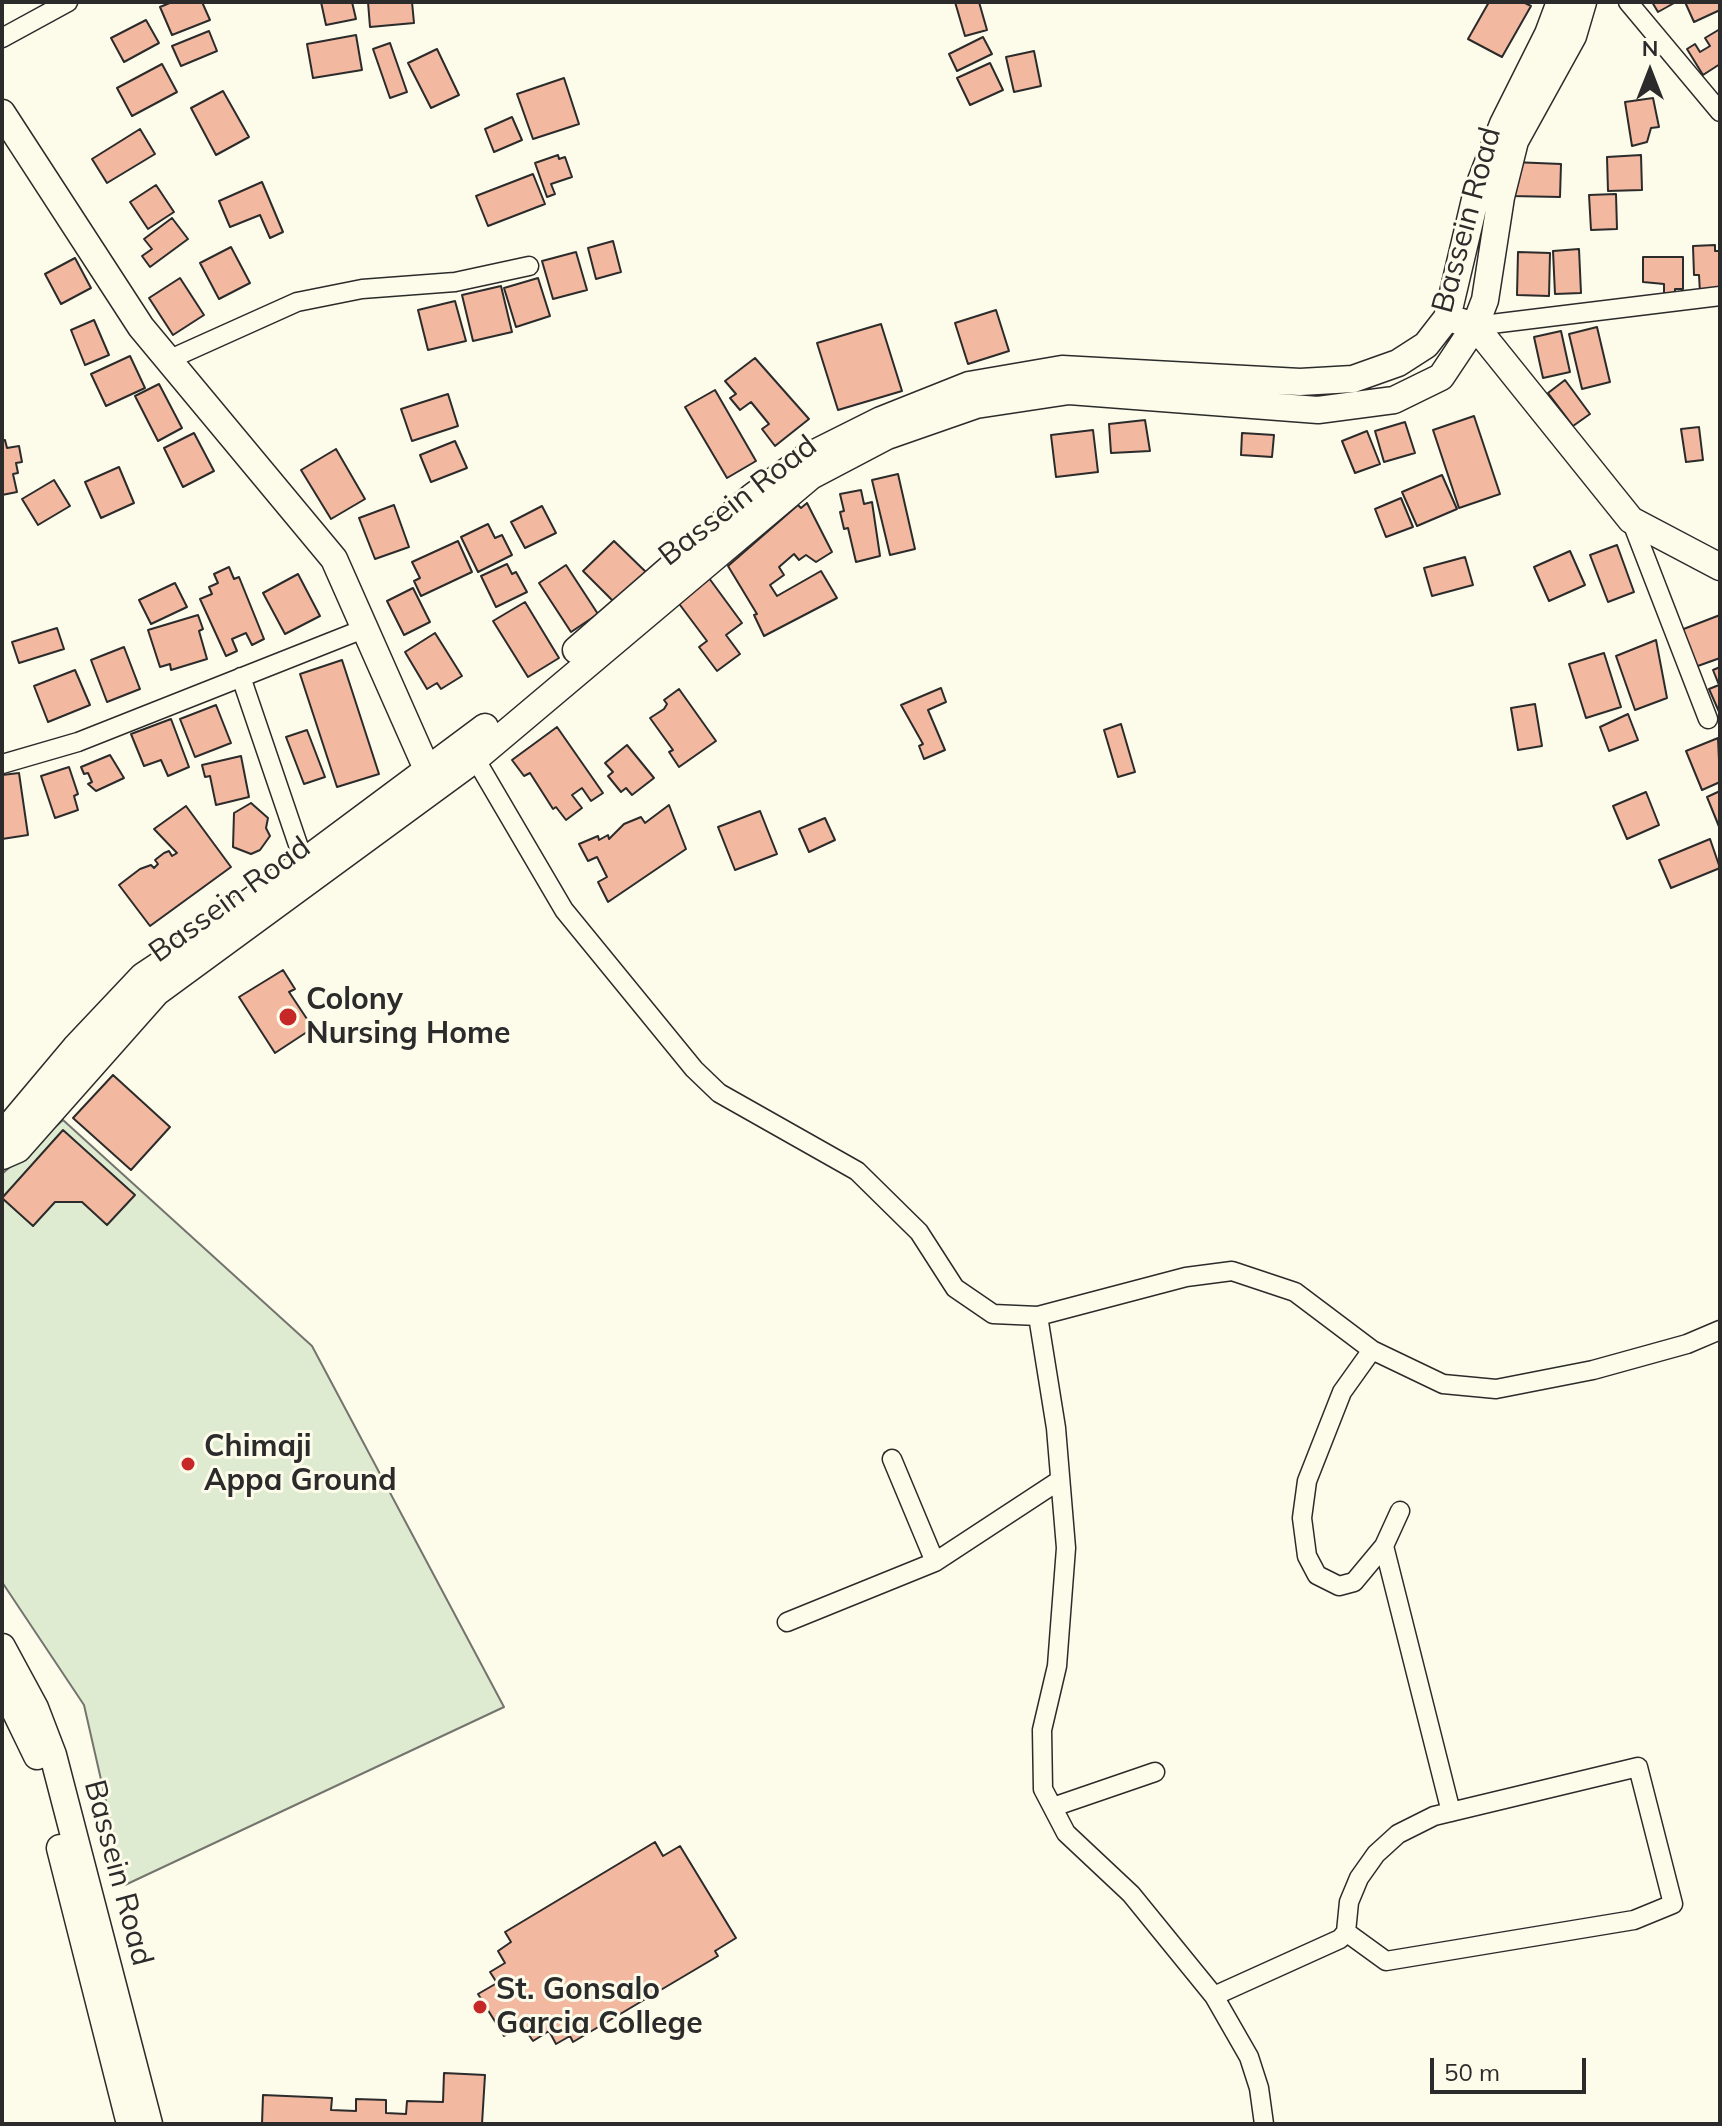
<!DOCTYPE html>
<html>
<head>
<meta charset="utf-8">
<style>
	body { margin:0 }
	#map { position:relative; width:1722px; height:2126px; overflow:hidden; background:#fdfbea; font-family:Mulish,sans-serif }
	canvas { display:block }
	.frame { position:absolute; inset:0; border:4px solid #2b2b2b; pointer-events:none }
	.north { position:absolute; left:1610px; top:32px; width:80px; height:80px; -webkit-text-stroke:6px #fdfbea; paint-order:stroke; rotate:0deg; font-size:22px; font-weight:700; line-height:32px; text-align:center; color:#2b2b2b }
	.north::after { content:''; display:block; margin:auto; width:28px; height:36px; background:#2b2b2b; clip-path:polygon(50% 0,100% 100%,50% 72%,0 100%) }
	.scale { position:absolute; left:1430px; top:2058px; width:156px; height:36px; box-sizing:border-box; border:4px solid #2b2b2b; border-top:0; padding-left:10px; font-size:24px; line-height:28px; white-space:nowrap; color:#2b2b2b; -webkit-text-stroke:6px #fdfbea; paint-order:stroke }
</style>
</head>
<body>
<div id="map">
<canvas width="1722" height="2126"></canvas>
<div class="frame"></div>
<div class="north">N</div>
<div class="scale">50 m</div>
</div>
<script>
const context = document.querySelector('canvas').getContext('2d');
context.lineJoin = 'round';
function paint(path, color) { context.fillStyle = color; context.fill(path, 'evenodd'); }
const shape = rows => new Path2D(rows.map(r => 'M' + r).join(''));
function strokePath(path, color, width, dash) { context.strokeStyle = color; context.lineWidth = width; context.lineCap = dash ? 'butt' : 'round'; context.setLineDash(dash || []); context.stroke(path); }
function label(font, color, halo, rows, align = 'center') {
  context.font = font + ' Mulish,sans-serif'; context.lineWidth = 6; context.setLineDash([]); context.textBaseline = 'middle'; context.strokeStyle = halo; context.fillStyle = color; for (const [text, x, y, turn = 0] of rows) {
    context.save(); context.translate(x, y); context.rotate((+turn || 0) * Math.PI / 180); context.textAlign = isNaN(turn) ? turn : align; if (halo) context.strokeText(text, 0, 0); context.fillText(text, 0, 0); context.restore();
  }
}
const green = shape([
	[63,1120,312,1346,504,1707,125,1885,84,1705,2,1582,2,1174,63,1120]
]);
paint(green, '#deebd1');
strokePath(green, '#74746e', 2);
const building = shape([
	[172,2,202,2,210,20,172,35,160,7,172,2],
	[321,2,352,2,356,19,326,25,321,2],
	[368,2,412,2,414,23,370,27,368,2],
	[955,2,979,2,987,30,965,36,955,2],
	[1489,2,1523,2,1531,6,1502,57,1468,39,1489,2],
	[1652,2,1676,2,1658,12,1652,2],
	[1685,2,1720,2,1720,10,1694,22,1685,2],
	[146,20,159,43,124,62,111,38,146,20],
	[1720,29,1720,64,1703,75,1687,49,1695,44,1700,52,1710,46,1705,38,1720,29],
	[209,31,217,51,181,66,172,46,209,31],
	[356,35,362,70,313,78,307,44,356,35],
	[983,37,992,54,957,71,949,54,983,37],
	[390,43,407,92,390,98,373,49,390,43],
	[437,49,459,95,431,108,408,63,437,49],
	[1034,51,1041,86,1014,92,1006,57,1034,51],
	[990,63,1003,90,970,105,957,78,990,63],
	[162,64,177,92,132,116,117,88,162,64],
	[564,78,579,124,533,139,517,94,564,78],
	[223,91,249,137,216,155,191,108,223,91],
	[1653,98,1659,127,1651,128,1647,142,1632,146,1625,102,1653,98],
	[512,117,522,140,494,152,485,129,512,117],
	[140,129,155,154,107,183,92,159,140,129],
	[558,155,559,159,565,157,572,177,551,184,555,194,547,197,535,163,558,155],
	[1641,155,1642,190,1608,191,1607,157,1641,155],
	[1513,162,1561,164,1560,197,1511,196,1513,162],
	[533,174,545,204,488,226,476,196,533,174],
	[262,182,283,232,270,238,260,215,230,227,219,201,262,182],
	[156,185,174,212,148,229,130,202,156,185],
	[1616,194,1617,229,1591,230,1589,195,1616,194],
	[172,218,188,239,150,267,142,256,152,249,144,239,172,218],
	[613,241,621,272,596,279,588,248,613,241],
	[1715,245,1715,251,1719,251,1720,292,1700,293,1699,275,1694,275,1693,246,1715,245],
	[231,247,250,283,219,299,200,263,231,247],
	[1579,249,1581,293,1555,294,1553,251,1579,249],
	[576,252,587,290,553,299,542,261,576,252],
	[1518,252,1550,253,1549,296,1517,295,1518,252],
	[1643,257,1683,257,1683,289,1675,289,1675,294,1664,294,1664,284,1643,282,1643,257],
	[75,258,91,288,61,304,45,274,75,258],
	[180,278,204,315,173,335,149,298,180,278],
	[538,278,550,316,516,327,504,288,538,278],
	[501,286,512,332,473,341,462,295,501,286],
	[455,301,466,341,428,350,418,310,455,301],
	[996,310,1009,351,968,364,955,323,996,310],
	[94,320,109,355,85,365,71,330,94,320],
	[881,324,902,391,838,410,817,343,881,324],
	[1597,327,1610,382,1582,389,1569,334,1597,327],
	[1561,331,1570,372,1543,378,1534,337,1561,331],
	[130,356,145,388,106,406,91,374,130,356],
	[755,358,809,419,775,446,762,429,769,424,751,402,740,410,730,398,736,394,725,381,755,358],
	[1565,380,1590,414,1573,426,1548,393,1565,380],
	[159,384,182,428,158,441,135,396,159,384],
	[715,390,756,461,727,478,685,407,715,390],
	[448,394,458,426,412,441,401,409,448,394],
	[1474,416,1500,494,1459,508,1433,430,1474,416],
	[1145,420,1150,451,1111,453,1109,424,1145,420],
	[1405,422,1415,453,1384,462,1375,431,1405,422],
	[1699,427,1703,460,1686,462,1681,429,1699,427],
	[1093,430,1098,472,1056,477,1051,435,1093,430],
	[1367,431,1380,464,1355,473,1342,441,1367,431],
	[194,433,214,471,183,487,164,448,194,433],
	[1242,433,1274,435,1272,457,1241,455,1242,433],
	[5,440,7,448,19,446,22,462,16,463,18,473,13,474,17,492,2,495,2,441,5,440],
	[455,441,467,468,431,482,420,455,455,441],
	[336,449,365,499,331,519,301,470,336,449],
	[119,467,134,503,101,518,85,482,119,467],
	[898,474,915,549,890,555,872,480,898,474],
	[1442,475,1457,509,1417,526,1402,492,1442,475],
	[54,480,70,506,38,525,22,499,54,480],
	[861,490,864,504,872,502,880,556,856,562,848,528,844,529,840,512,844,511,840,494,861,490],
	[1401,498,1413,527,1386,537,1375,509,1401,498],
	[807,503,832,552,816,562,806,555,799,560,794,554,779,567,784,575,770,585,777,596,821,571,837,598,764,636,754,615,757,614,728,566,798,505,801,508,807,503],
	[394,505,409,547,375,559,359,518,394,505],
	[542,506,556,533,525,548,511,522,542,506],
	[488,524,495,538,502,535,512,555,478,572,461,537,488,524],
	[458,541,472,572,421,596,414,581,420,578,412,562,458,541],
	[614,541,648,574,617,605,583,571,614,541],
	[1617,545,1634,592,1608,602,1590,555,1617,545],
	[1570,551,1585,585,1549,601,1534,567,1570,551],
	[1465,557,1473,585,1432,596,1424,568,1465,557],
	[507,564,512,574,516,572,527,592,496,607,481,576,507,564],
	[566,565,598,614,571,632,539,583,566,565],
	[229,567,234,579,239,577,264,639,252,645,246,633,232,639,237,651,226,656,200,599,212,594,209,587,218,583,214,574,229,567],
	[298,574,320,616,285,634,263,593,298,574],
	[706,574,742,623,726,635,740,654,717,671,699,647,707,641,674,597,706,574],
	[175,583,187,607,151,624,139,600,175,583],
	[413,588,430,622,404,635,387,601,413,588],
	[525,602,559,658,528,677,493,621,525,602],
	[198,615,203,629,199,631,207,659,171,670,170,664,160,667,148,630,198,615],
	[1720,615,1720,658,1695,667,1681,630,1720,615],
	[57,628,64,649,19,663,12,642,57,628],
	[435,633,462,676,441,689,437,683,427,689,405,652,435,633],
	[1656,640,1667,698,1635,710,1616,656,1656,640],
	[124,647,140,689,107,702,91,660,124,647],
	[1604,653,1621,707,1586,718,1569,664,1604,653],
	[342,660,379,774,337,787,300,674,342,660],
	[1720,667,1720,714,1709,689,1719,685,1713,670,1720,667],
	[75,670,90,705,48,722,34,686,75,670],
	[941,688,946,702,928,710,945,750,924,759,919,746,923,744,901,705,941,688],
	[679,689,716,741,679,767,669,752,673,750,650,718,664,709,667,704,664,700,679,689],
	[1535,704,1542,746,1518,750,1511,708,1535,704],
	[216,705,231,743,195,757,180,719,216,705],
	[1628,714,1638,740,1609,751,1600,727,1628,714],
	[171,719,189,767,168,776,161,760,144,766,131,734,171,719],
	[1121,724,1135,772,1118,777,1104,730,1121,724],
	[557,727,603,793,591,801,582,788,572,795,582,808,566,820,556,807,553,809,530,773,524,776,512,760,557,727],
	[307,730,325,777,304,784,286,737,307,730],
	[1718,738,1720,782,1702,790,1686,751,1718,738],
	[627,745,654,778,632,795,626,788,621,792,608,776,613,772,605,763,627,745],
	[110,755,124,778,96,791,88,784,92,782,88,773,84,774,81,767,110,755],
	[241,756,249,797,216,805,210,776,205,777,202,765,241,756],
	[69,767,78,794,74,796,78,810,55,818,41,776,69,767],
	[19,773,28,835,2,839,2,775,19,773],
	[1720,791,1720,829,1707,797,1720,791],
	[1646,792,1659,825,1627,839,1613,806,1646,792],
	[251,803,268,818,266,828,270,836,260,850,251,854,233,847,234,813,251,803],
	[669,805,686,849,608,902,598,882,607,877,597,857,588,861,579,844,598,836,599,840,608,835,609,839,624,824,641,817,645,823,669,805],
	[186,806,231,867,150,926,119,885,140,869,151,865,154,868,158,864,155,860,164,853,169,851,172,856,177,853,154,829,186,806],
	[760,811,777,854,735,870,718,827,760,811],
	[825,818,835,840,809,852,799,829,825,818],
	[1710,839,1720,868,1671,888,1659,860,1710,839],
	[283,970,295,989,289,992,313,1028,275,1053,239,997,283,970],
	[113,1075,170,1127,131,1170,73,1118,113,1075],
	[63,1130,135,1195,107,1225,82,1202,55,1202,33,1226,2,1198,63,1130],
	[655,1842,663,1856,680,1846,736,1938,715,1951,718,1956,573,2042,570,2036,556,2044,549,2031,533,2041,522,2025,504,2036,478,1994,497,1983,490,1972,505,1963,498,1951,511,1942,505,1932,655,1842],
	[444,2073,485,2075,482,2124,262,2124,263,2095,332,2098,331,2110,356,2111,356,2099,386,2100,386,2113,406,2114,407,2101,443,2102,444,2073]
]);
paint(building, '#f2b8a0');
strokePath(building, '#2b2b2b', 2);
const street = shape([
	[1628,2,1720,112],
	[2,38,68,2],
	[1475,326,1720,296],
	[168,360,297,302,362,289,455,282,529,266],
	[1631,520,1708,719],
	[241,677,307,871],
	[469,748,564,910,694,1069,719,1093,857,1171,919,1232,955,1288,993,1314,1038,1316,1186,1277,1232,1271,1295,1292,1372,1350,1443,1384,1496,1389,1593,1370,1687,1344,1720,1330],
	[2,764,78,742,366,628],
	[1038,1316,1056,1428,1066,1548,1057,1666,1042,1730,1043,1789,1066,1833,1131,1894,1214,1996,1249,2057,1259,2088,1264,2124],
	[1372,1350,1342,1392,1307,1481,1302,1518,1307,1556,1317,1575,1339,1586,1354,1582,1384,1546,1400,1511],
	[892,1459,935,1562],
	[1384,1546,1451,1812],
	[787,1622,935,1562,1060,1480],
	[1053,1807,1155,1772],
	[1214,1996,1340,1939,1346,1932,1349,1902,1359,1878,1376,1854,1398,1834,1434,1816,1638,1767,1673,1904,1634,1920,1386,1961,1346,1932]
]);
const secondary = shape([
	[2,113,141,327,334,559,434,785],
	[1458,321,1475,326,1631,520,1720,567],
	[576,650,752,497,805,458,881,420,969,385,1062,369,1300,382,1353,379,1398,363,1426,345,1447,318,1477,191,1503,124,1548,34,1560,2],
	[2,1135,75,1048,143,976,215,928,485,727],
	[2,1156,18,1149,157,992,475,759,811,476,887,436,976,405,1069,391,1318,410,1394,400,1441,377,1475,326,1485,300,1501,197,1515,141,1573,36,1583,2],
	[2,1647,35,1708,53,1755,149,2124],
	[2,1684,37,1756],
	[60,1848,130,2124]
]);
strokePath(street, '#2b2b2b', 21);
strokePath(secondary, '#2b2b2b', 29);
strokePath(street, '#fdfbea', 18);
strokePath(secondary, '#fdfbea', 26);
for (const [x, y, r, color] of [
	[288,1017,10,"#c62828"],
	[188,1464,8,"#c62828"],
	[480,2007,8,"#c62828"]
]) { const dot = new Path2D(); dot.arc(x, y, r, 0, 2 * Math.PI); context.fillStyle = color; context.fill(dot); strokePath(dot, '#fdfbea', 3); }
label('30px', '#2b2b2b', '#fdfbea', [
	["Bassein Road",1467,220,-75],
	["Bassein Road",738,501,-38],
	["Bassein Road",230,900,-36],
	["Bassein Road",118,1873,75]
]);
label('bold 30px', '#2b2b2b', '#fdfbea', [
	["Colony",306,1000],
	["Nursing Home",306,1034],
	["Chimaji",204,1447],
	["Appa Ground",204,1481],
	["St. Gonsalo",496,1990],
	["Garcia College",496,2024]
], 'left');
</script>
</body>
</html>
